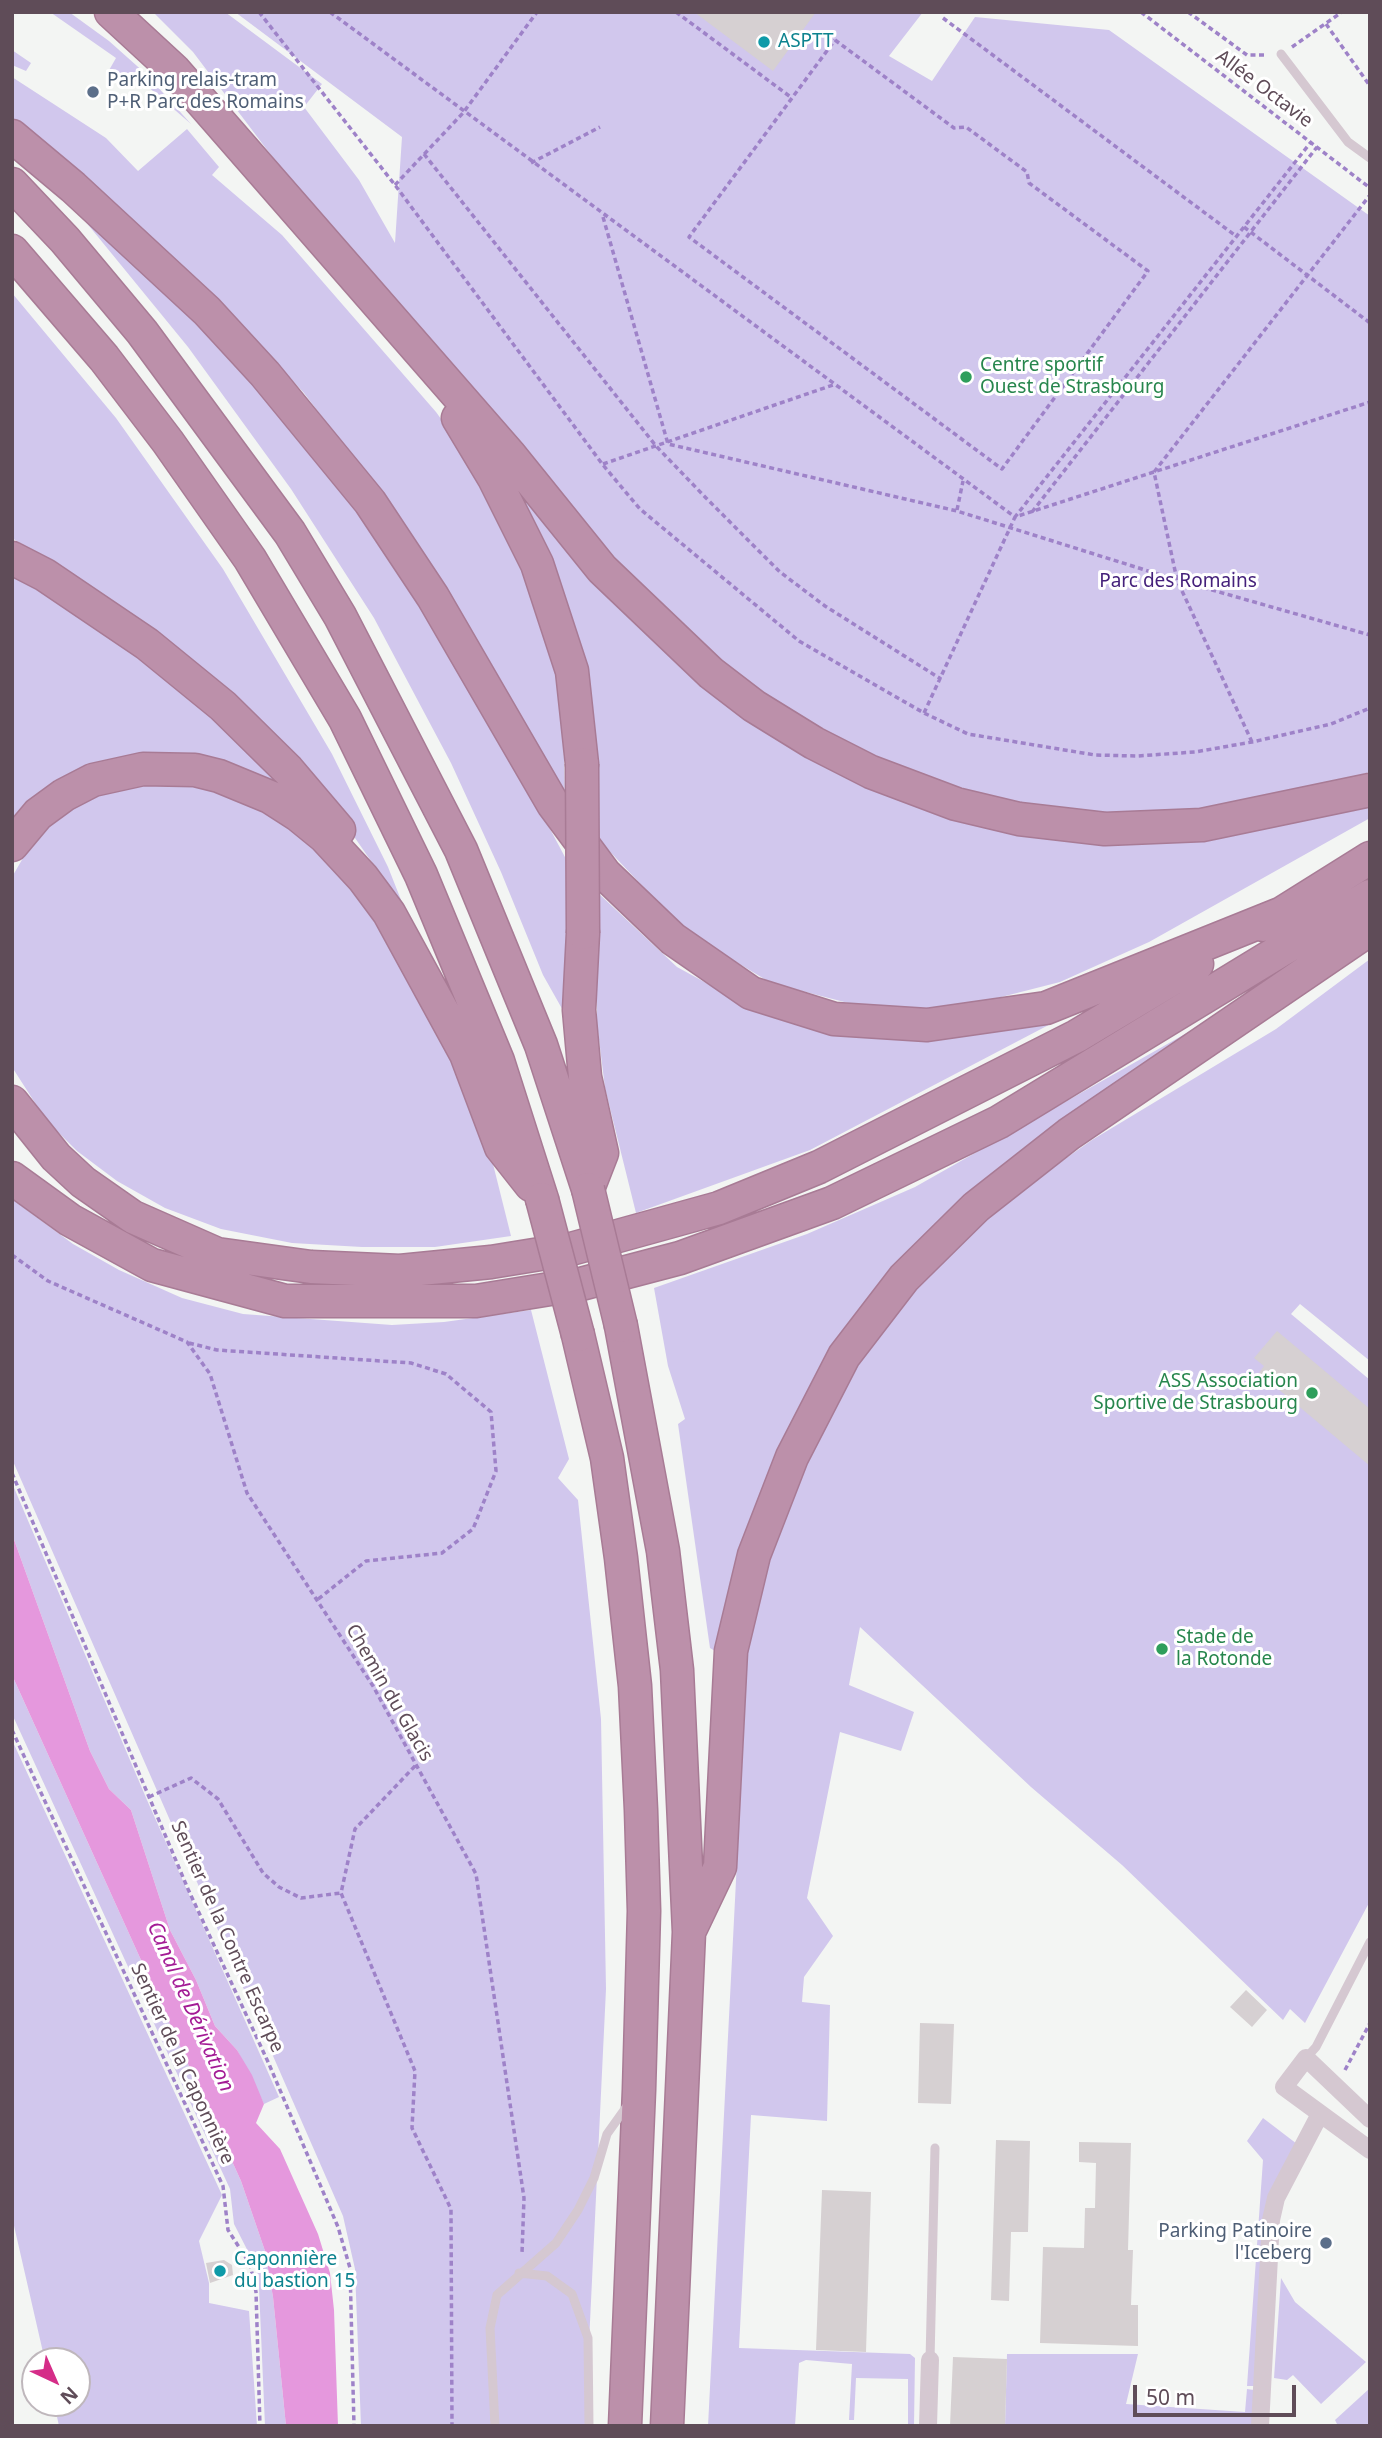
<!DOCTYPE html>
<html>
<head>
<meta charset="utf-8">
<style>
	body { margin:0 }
	#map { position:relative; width:1382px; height:2438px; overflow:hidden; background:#f3f5f3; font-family:"Noto Sans",sans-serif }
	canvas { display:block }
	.frame { position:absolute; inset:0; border:14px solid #5f4c58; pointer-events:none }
	.north { position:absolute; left:21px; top:2347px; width:70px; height:70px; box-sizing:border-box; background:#fff; border:2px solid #bfb7bc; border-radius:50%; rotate:136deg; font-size:19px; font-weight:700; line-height:28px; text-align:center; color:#5f4c58 }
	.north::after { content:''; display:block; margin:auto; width:24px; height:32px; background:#d52d88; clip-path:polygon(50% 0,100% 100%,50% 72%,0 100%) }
	.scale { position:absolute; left:1133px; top:2385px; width:163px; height:32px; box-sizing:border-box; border:4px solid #5f4c58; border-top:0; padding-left:9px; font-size:21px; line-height:24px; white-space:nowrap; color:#5f4c58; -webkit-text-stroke:5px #fff; paint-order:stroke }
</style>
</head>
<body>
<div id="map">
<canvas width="1382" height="2438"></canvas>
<div class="frame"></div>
<div class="north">N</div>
<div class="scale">50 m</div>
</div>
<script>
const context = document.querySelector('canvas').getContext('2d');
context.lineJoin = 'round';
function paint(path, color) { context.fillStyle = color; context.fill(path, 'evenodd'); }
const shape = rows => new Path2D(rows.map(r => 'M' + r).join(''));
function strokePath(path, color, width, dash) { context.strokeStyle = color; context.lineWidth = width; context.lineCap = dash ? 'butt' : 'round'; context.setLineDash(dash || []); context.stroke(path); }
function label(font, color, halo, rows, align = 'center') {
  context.font = font + ' "Noto Sans",sans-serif'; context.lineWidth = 6; context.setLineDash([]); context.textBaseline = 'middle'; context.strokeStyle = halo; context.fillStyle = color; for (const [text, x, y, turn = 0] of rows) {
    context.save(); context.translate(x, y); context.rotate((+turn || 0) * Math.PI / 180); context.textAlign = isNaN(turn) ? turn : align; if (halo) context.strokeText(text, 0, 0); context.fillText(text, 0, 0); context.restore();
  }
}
paint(shape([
	[50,12,69,12,109,41,146,74,191,124,138,78,131,88,108,72,116,58],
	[153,12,225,12,322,84,304,107,359,180,395,243,402,137,235,12,923,12,889,56,932,81,975,17,1109,30,1370,216,1370,772,1294,795,1200,810,1101,814,1003,802,923,780,844,745,763,699,637,587,321,221,193,52],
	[12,50,31,63,26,71,12,65],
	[12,77,106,138,138,171,187,129,219,167,212,175,282,235,436,412,485,480,529,574,562,678,565,800,474,635,404,525,304,393,209,290,12,118],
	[87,217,187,302,375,526,499,733,566,859,572,970,565,1014,543,975,501,872,451,763,374,618,291,489,188,347,85,221],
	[12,293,116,418,223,569,332,754,388,867,405,910,346,825,45,559,12,538],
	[504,466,672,654,994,825,1370,803,1370,818,1149,942,1060,982,962,1007,879,1011,771,983,685,931,598,839,589,714],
	[12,575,51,595,136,653,182,691,287,789,193,759,12,827],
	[160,782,221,791,254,803,286,822,312,844,364,901,453,1059,488,1144,511,1236,435,1247,362,1247,292,1243,221,1229,165,1208,117,1181,77,1151,46,1120,12,1067,12,877,23,858,51,825,85,800,129,786],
	[597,892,677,967,752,1008,838,1036,948,1038,1062,1018,810,1150,636,1213,605,1088,597,1023],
	[1370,959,1370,1361,1300,1304,1291,1314,1370,1380,1370,1901,1305,2023,1290,2009,1283,2020,1122,1865,1031,1787,860,1627,849,1685,914,1712,901,1751,840,1732,807,1898,833,1936,804,1977,802,2002,830,2005,827,2121,751,2115,739,2348,910,2354,915,2358,914,2425,908,2426,908,2379,856,2378,854,2420,849,2420,852,2364,806,2360,799,2363,795,2426,708,2426,737,1861,736,1723,751,1623,773,1538,805,1449,859,1350,920,1281,998,1206,1092,1140,1276,1029],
	[1192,1030,1115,1096,830,1357,790,1426,762,1489,722,1640,719,1649,715,1651,710,1648,678,1424,685,1419,668,1366,654,1288,807,1234,915,1187],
	[12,1199,73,1244,119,1270,182,1298,243,1314,392,1325,444,1322,531,1310,569,1459,558,1478,578,1500,601,1719,606,1989,585,2426,361,2426,355,2269,343,2216,12,1459],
	[12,1483,147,1800,279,2097,264,2104,237,2050,215,2026,196,1980,170,1930,131,1810,109,1789,90,1751,12,1534],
	[12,1675,241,2181,265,2251,273,2297,286,2426,265,2426,259,2288,256,2267,234,2224,230,2189,12,1714],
	[12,1740,222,2195,199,2241,209,2283,209,2303,249,2311,257,2426,59,2426,54,2403,77,2403,77,2361,45,2361,12,2217],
	[1263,2118,1297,2144,1268,2197,1257,2386,1247,2386,1263,2160,1247,2141],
	[1281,2278,1295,2302,1366,2362,1321,2404,1293,2375,1287,2380,1274,2378],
	[1007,2354,1138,2354,1126,2404,1245,2412,1247,2389,1254,2390,1255,2426,1005,2426],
	[1370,2388,1370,2426,1338,2426,1335,2420]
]), '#d1c7ed');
paint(shape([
	[12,1534,90,1751,109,1789,131,1810,170,1930,196,1980,215,2026,237,2050,252,2075,264,2104,256,2123,280,2149,318,2234,330,2273,334,2310,338,2426,286,2426,273,2297,265,2251,241,2181,12,1675]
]), '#e598dd');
paint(shape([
	[694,12,816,12,773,71],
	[1277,1331,1370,1409,1370,1466,1259,1373,1264,1366,1254,1358],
	[1246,1990,1267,2010,1252,2027,1230,2007],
	[920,2023,954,2024,951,2104,918,2103],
	[996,2140,1030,2141,1028,2232,1011,2232,1009,2301,991,2300],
	[1079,2142,1131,2143,1128,2250,1133,2250,1131,2305,1138,2305,1138,2346,1040,2343,1043,2247,1084,2248,1085,2208,1095,2208,1096,2163,1079,2162],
	[822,2190,871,2192,866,2352,816,2350],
	[224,2260,232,2265,233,2275,210,2283,206,2263],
	[953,2357,1007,2359,1005,2426,950,2426]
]), '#d6d0d2');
const highway = shape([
	[111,12,174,70,510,455,602,569,711,673,754,706,814,743,871,772,956,804,1019,819,1105,829,1202,825,1370,790],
	[12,136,73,187,207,311,265,374,370,502,433,597,553,804,605,874,673,939,751,993,834,1019,927,1025,1046,1008,1280,914],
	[12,184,65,240,142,332,290,533,340,616,461,850,541,1045,588,1189],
	[12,251,104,358,168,442,250,559,345,719,421,875,498,1061,542,1199],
	[458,418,494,478,537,564,572,671,582,764],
	[12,558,45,575,147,644,223,706,288,770,339,830],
	[12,845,38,814,64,795,93,780,143,769,195,770,219,776,270,797,298,815,325,837,363,878,389,913,466,1054,501,1147,531,1185],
	[1263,925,1370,858],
	[583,933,579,1010,585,1077,602,1153,588,1189],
	[12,1102,56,1157,83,1182,133,1217,217,1254,311,1267,400,1271,491,1262,571,1249,719,1208,819,1167,1077,1036,1197,964],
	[12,1178,70,1220,152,1265,285,1301,476,1301,581,1284,680,1258,832,1203,999,1122,1370,896],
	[621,1326,663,1551,677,1670,689,1932,667,2426],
	[578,1335,607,1458,621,1558,635,1686,641,1810,644,1911,639,2090,625,2426],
	[689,1932,720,1867,731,1651,754,1555,792,1457,844,1356,904,1278,976,1207,1069,1134,1370,929]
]);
strokePath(highway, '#a87b95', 35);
strokePath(shape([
	[259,12,395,185,603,465,640,509,799,641,924,713,968,734,1095,755,1137,756,1195,752,1252,742,1331,724,1370,708],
	[330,12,1015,517,1311,142],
	[676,12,792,98],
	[1141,12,1370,188],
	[1188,12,1247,55,1265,55],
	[943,18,1236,236],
	[1326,24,1370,86],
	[835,40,954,128,966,127,1027,172,1029,183,1148,271,1002,469,689,237,835,40],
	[1292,47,1342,12],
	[424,154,656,446,706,498,780,572,825,606,941,679],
	[531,163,600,127],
	[395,185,463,113,537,12],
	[603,217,668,444,957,511,1177,580,1370,635],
	[1244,227,1370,323],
	[603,464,833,385],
	[957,510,963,481],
	[1032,512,1317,147],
	[924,713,1015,517,1370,402],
	[1252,742,1177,580,1154,472,1370,195],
	[12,1255,48,1281,187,1342,210,1374,247,1493,373,1686,476,1874,524,2198,522,2253],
	[189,1343,217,1350,411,1363,446,1374,491,1412,496,1471,473,1529,442,1553,366,1561,317,1600],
	[12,1473,188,1889,269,2064,338,2227,350,2268,354,2426],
	[12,1730,223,2186,228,2230,250,2264,256,2292,260,2426],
	[415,1766,355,1829,341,1893,415,2071,412,2128,451,2209,452,2426],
	[149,1797,191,1778,218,1799,263,1873,279,1887,301,1898,341,1893],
	[1345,2070,1370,2023]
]), '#9e82c8', 3.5, [5, 3.5]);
strokePath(shape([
	[1281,54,1348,142,1370,158],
	[1306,2058,1316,2047,1370,1942],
	[519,2273,547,2276,572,2294,588,2338,589,2426],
	[930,2360,935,2148],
	[495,2426,490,2328,497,2295,556,2243,578,2210,594,2178,607,2134,627,2106]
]), '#d5c8d1', 9);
strokePath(shape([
	[1370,2119,1306,2058,1284,2087,1370,2150],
	[928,2426,930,2360],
	[1260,2426,1271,2220,1276,2198,1320,2114]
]), '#d5c8d1', 18);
strokePath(highway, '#bc90aa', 32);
const highwayBridge = shape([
	[582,764,583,933],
	[588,1189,621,1326],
	[542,1199,578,1335]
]);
strokePath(highwayBridge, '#a87b95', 35, []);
strokePath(highwayBridge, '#bc90aa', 32);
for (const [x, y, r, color] of [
	[764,42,7,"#0f9aa8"],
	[93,92,7,"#5c6f8a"],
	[966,377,7,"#2e9e5b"],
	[1312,1393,7,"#2e9e5b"],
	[1162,1649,7,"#2e9e5b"],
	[1326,2243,7,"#5c6f8a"],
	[220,2271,7,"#0f9aa8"]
]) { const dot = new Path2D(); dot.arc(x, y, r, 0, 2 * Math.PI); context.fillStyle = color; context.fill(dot); strokePath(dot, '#fff', 2.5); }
label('19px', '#0d838f', '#fff', [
	["ASPTT",778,42],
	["Caponnière",234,2260],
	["du bastion 15",234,2282]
], 'left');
label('19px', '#4e5e75', '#fff', [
	["Parking relais-tram",107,81],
	["P+R Parc des Romains",107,103],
	["Parking Patinoire",1312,2232,"right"],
	["l'Iceberg",1312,2254,"right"]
], 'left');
label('19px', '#5f4c58', '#fff', [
	["Allée Octavie",1264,89,37],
	["Chemin du Glacis",389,1693,60],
	["Sentier de la Contre Escarpe",227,1937,66],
	["Sentier de la Caponnière",182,2064,65]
]);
label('19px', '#27864d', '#fff', [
	["Centre sportif",980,366],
	["Ouest de Strasbourg",980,388],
	["ASS Association",1298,1382,"right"],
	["Sportive de Strasbourg",1298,1404,"right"],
	["Stade de",1176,1638],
	["la Rotonde",1176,1660]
], 'left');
label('19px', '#45217b', '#fff', [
	["Parc des Romains",1178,582]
]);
label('italic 21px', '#a31b95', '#fff', [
	["Canal de Dérivation",190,2007,66]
]);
</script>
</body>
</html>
